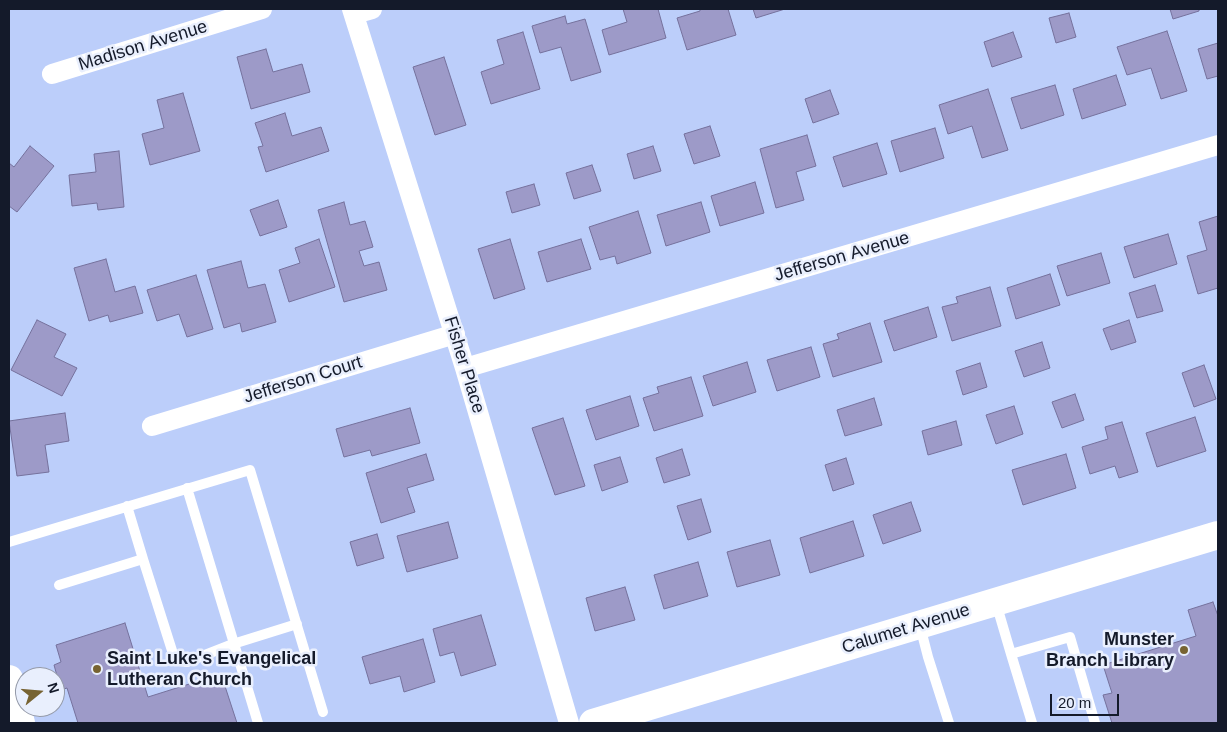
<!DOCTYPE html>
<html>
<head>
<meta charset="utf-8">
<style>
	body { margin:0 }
	#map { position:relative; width:1227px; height:732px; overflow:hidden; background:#bccefa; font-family:Arial,sans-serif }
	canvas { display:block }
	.frame { position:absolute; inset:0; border:10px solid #141a2a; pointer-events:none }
	.north { position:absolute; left:15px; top:667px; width:50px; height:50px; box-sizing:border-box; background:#e9effd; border:1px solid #949aa9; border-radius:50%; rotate:73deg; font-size:14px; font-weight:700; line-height:20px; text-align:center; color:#141a2a }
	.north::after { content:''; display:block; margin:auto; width:18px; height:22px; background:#776332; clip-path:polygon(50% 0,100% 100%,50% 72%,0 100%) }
	.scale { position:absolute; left:1050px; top:694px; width:69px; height:22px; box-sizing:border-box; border:2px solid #141a2a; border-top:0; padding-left:6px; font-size:15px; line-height:18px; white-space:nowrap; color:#141a2a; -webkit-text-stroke:4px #e9effd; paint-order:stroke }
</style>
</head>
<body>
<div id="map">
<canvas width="1227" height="732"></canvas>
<div class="frame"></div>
<div class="north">N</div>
<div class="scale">20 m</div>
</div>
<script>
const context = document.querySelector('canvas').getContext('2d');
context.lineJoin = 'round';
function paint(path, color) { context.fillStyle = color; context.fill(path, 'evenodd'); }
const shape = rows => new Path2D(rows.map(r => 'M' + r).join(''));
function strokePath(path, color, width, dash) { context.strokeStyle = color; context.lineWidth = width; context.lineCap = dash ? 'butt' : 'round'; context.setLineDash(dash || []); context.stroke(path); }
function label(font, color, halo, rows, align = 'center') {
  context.font = font + ' Arial,sans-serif'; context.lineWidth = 5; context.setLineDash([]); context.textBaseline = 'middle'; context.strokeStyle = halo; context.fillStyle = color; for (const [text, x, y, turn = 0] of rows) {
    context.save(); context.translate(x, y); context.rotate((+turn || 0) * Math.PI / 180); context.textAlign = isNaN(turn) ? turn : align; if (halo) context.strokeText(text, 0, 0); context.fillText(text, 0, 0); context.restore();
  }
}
const building = shape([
	[623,9,658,9,666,38,609,55,602,30,627,22,623,9],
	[700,9,728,9,736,35,687,50,677,18,700,11,700,9],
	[753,9,785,9,756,18,753,9],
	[1170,9,1199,9,1199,11,1173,19,1170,9],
	[1069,13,1076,37,1056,43,1049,18,1069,13],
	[565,16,567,24,585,19,601,72,571,81,561,47,540,53,532,26,565,16],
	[1167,31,1187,91,1161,99,1151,68,1127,75,1117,47,1167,31],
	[523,32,540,89,491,104,481,72,504,64,497,40,523,32],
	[1013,32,1022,57,992,67,984,42,1013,32],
	[1218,43,1218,76,1207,79,1198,49,1218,43],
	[266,49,273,72,302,64,310,92,251,109,237,57,266,49],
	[444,57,466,125,435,135,413,67,444,57],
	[1116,75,1126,105,1082,119,1073,89,1116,75],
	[1055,85,1064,115,1021,129,1011,98,1055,85],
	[988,89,1008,150,982,158,972,126,948,134,939,105,988,89],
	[830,90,839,114,813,123,805,99,830,90],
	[183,93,200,151,150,165,142,134,164,128,157,100,183,93],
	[285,113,292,136,321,127,329,151,266,172,258,147,263,146,255,123,285,113],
	[710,126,720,156,694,164,684,134,710,126],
	[935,128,944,158,900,172,891,141,935,128],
	[807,135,816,166,796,172,804,200,776,208,760,149,807,135],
	[877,143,887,174,843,187,833,157,877,143],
	[30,146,54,166,17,212,9,206,9,163,14,167,30,146],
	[653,146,661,171,634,179,627,154,653,146],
	[119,151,124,207,98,210,97,203,72,206,69,175,96,172,94,154,119,151],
	[592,165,601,191,574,199,566,173,592,165],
	[755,182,764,213,720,226,711,196,755,182],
	[534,184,540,205,512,213,506,192,534,184],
	[278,200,287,227,260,236,250,210,278,200],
	[344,202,350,225,365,221,373,247,359,251,364,266,379,262,387,290,344,302,318,210,344,202],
	[701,202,710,232,666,246,657,215,701,202],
	[638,211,651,253,617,264,615,256,600,260,589,227,638,211],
	[1218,216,1218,288,1198,294,1187,256,1207,250,1199,222,1218,216],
	[1168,234,1177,264,1134,278,1124,247,1168,234],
	[319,239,335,287,289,302,279,270,300,263,295,248,319,239],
	[510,239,525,289,494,299,478,249,510,239],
	[581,239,591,269,547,282,538,252,581,239],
	[1101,253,1110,283,1067,296,1057,266,1101,253],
	[106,259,115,292,135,286,143,313,110,322,108,315,89,321,74,268,106,259],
	[241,261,248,288,265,284,276,322,242,332,240,323,224,328,207,270,241,261],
	[1050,274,1060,305,1016,319,1007,288,1050,274],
	[196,275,213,329,187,337,179,314,157,321,147,290,196,275],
	[1155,285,1163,311,1137,318,1129,293,1155,285],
	[990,287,1001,326,952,341,942,307,958,303,956,297,990,287],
	[928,307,937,337,894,351,884,321,928,307],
	[37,320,66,334,54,357,77,368,62,396,11,370,37,320],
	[1129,320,1136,342,1111,350,1103,329,1129,320],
	[870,323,882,362,833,377,823,344,839,339,837,334,870,323],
	[1042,342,1050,368,1024,377,1015,351,1042,342],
	[811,347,820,377,777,391,767,360,811,347],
	[747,362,756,392,713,406,703,376,747,362],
	[980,363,987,387,963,395,956,371,980,363],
	[1204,365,1216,399,1194,407,1182,373,1204,365],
	[691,377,703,416,654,431,643,398,659,393,657,387,691,377],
	[1075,394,1084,420,1062,428,1052,402,1075,394],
	[630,396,639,426,596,440,586,410,630,396],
	[874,398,882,425,845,436,837,410,874,398],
	[1014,406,1023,434,996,444,986,415,1014,406],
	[410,408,420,443,372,456,370,450,344,457,336,429,410,408],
	[65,413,69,441,45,445,49,472,17,476,9,421,65,413],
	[1195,417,1206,451,1157,467,1146,433,1195,417],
	[563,418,585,486,555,495,532,428,563,418],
	[956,421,962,445,928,455,922,431,956,421],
	[1122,422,1138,472,1119,478,1115,466,1090,474,1082,447,1108,439,1105,427,1122,422],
	[682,449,690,475,664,483,656,458,682,449],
	[426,454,434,480,407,488,415,512,381,523,366,473,426,454],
	[1066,454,1076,488,1023,505,1012,470,1066,454],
	[620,457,628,482,602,491,594,465,620,457],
	[846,458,854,484,833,491,825,465,846,458],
	[701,499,711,532,688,540,677,506,701,499],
	[911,502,921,531,883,544,873,515,911,502],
	[853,521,864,556,810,573,800,538,853,521],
	[448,522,458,558,407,572,397,536,448,522],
	[377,534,384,558,357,566,350,542,377,534],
	[770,540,780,575,737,587,727,552,770,540],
	[698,562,708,596,664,609,654,575,698,562],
	[625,587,635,620,595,631,586,598,625,587],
	[1213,602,1218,616,1218,723,1112,723,1103,695,1112,693,1103,665,1196,636,1188,610,1213,602],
	[481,615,496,665,461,676,454,652,440,656,433,629,481,615],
	[125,623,148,697,221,674,237,723,78,723,67,688,61,690,54,665,61,662,56,645,125,623],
	[423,639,435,682,404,692,400,676,370,684,362,657,423,639]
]);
paint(building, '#9d9ac8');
strokePath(building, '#75719c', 1);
strokePath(shape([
	[187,488,258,723],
	[127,506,143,559],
	[9,542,250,470,323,712],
	[59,585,143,559,175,660,187,662,233,644,297,624],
	[996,603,1011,654,1070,637,1095,723],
	[920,626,928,657,949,723],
	[1011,654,1032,723]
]), '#fff', 10);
strokePath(shape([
	[352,9,465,368,569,723],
	[354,14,372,9],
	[52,74,262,9],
	[465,368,1218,145],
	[152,426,455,334]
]), '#fff', 20);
strokePath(shape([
	[9,679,21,723],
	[593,723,1218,535]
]), '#fff', 28);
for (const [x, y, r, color] of [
	[1184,650,5,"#776332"],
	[97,669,5,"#776332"]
]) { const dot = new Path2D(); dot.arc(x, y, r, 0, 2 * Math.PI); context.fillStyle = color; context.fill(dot); strokePath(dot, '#e9effd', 2); }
label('18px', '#141a2a', '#e9effd', [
	["Madison Avenue",143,46,-17],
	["Jefferson Avenue",842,257,-16],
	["Fisher Place",464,365,73],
	["Jefferson Court",303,380,-17],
	["Calumet Avenue",906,629,-17]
]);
label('bold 18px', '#141a2a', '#e9effd', [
	["Munster",1174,640],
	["Branch Library",1174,661],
	["Saint Luke's Evangelical",107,659,"left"],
	["Lutheran Church",107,680,"left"]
], 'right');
</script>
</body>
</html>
